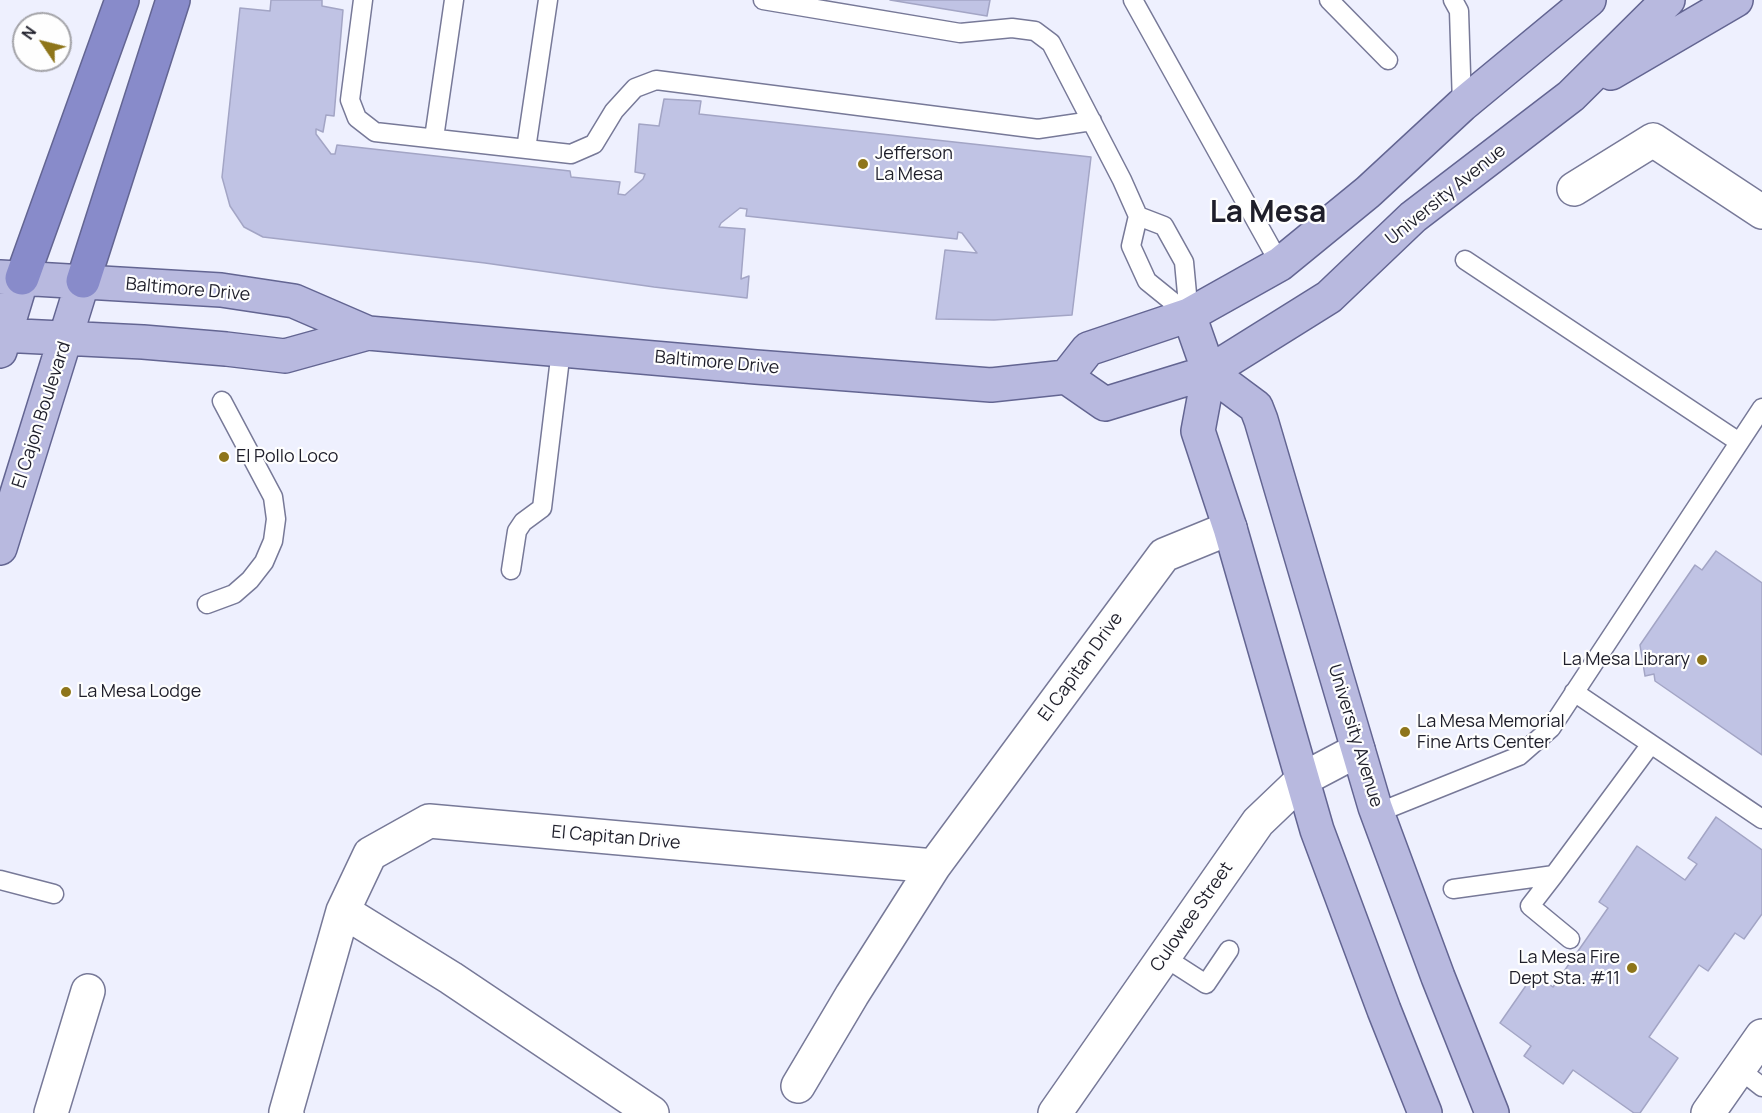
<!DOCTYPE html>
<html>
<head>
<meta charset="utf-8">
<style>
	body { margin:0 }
	#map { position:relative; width:1762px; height:1113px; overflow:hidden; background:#eef0fe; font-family:Manrope,sans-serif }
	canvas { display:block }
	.north { position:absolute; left:12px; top:12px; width:60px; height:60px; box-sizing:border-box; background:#fefefe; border:2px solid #a4a4a9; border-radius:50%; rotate:305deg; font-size:16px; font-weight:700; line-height:24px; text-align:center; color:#1e1e2a }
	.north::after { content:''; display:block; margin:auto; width:21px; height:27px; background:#8e751a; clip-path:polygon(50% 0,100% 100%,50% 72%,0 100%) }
</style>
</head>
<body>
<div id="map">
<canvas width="1762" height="1113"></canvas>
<div class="north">N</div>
</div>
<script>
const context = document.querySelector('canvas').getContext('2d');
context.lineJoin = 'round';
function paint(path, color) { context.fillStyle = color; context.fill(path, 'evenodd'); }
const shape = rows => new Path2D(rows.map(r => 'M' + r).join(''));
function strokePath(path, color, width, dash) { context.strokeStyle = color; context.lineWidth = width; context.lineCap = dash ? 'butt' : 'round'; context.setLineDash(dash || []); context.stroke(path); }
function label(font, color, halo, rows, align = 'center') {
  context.font = font + ' Manrope,sans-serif'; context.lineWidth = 4.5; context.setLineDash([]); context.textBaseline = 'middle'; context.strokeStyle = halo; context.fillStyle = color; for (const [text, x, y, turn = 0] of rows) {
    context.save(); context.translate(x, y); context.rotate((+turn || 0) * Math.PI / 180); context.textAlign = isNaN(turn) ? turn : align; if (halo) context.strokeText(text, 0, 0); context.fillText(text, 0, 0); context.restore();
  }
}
const building = shape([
	[271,0,322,0,322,6,343,10,334,116,326,115,323,132,316,129,316,134,331,154,335,154,337,145,570,171,571,177,620,182,618,194,625,195,643,179,645,174,635,172,639,124,659,126,664,99,701,101,699,114,1091,157,1072,315,994,320,936,319,945,250,977,253,962,233,958,232,957,239,746,216,747,209,740,208,721,223,719,227,745,229,741,279,749,276,747,298,654,287,485,263,263,237,244,227,230,206,222,177,240,8,270,11,271,0],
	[890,0,990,0,987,16,890,0],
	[1716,551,1762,583,1762,755,1655,681,1654,674,1645,676,1640,645,1695,565,1702,570,1716,551],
	[1716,817,1762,850,1762,914,1744,939,1735,933,1708,971,1699,965,1649,1037,1678,1058,1640,1113,1634,1113,1573,1070,1563,1084,1524,1056,1531,1046,1500,1023,1534,974,1553,987,1608,908,1599,902,1637,846,1685,880,1697,864,1688,858,1716,817]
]);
paint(building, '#c0c3e4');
strokePath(building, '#a3a5c5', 1.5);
const service = shape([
	[363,0,350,100,357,118,375,132,571,154,594,144,614,111,635,88,656,80,1038,129,1092,121],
	[763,0,960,33,1012,28,1035,31,1051,43,1122,180,1138,216],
	[1133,0,1280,264],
	[1329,0,1388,60],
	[1453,0,1459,11,1462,105],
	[434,138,454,0],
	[526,149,548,0],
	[1138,216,1164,226,1184,262,1189,315,1147,281,1131,246,1138,216],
	[1465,260,1739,442],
	[511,570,517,531,523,522,542,508,561,350],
	[207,604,234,594,250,580,264,562,273,541,276,519,273,497,222,401],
	[1574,692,1762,819],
	[1377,813,1519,756,1551,728,1762,408],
	[1554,875,1530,906,1570,939],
	[0,880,54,894],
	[1453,889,1554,875,1651,744],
	[1164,957,1206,984,1229,950],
	[1739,1069,1762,1087]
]);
const minor = shape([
	[1574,189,1653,140,1762,212],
	[343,911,451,978,652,1113],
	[798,1086,852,995,934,866,1164,555,1230,528],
	[51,1113,88,991],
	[287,1113,286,1112,343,911,370,854,429,821,934,866]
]);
const tertiary = shape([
	[1055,1113,1258,822,1303,779,1358,750],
	[1708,1113,1762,1036]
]);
const primary = shape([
	[1611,73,1736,0],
	[0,277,221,290,294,301,368,333,756,367,991,385,1066,377,1105,404,1209,372,1329,297,1413,217,1571,96,1668,0],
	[1189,315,1209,372,1198,431,1230,528,1317,830,1384,1010,1425,1113],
	[0,335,143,342,226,349,285,356,368,333],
	[0,351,22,278],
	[1209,372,1256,407,1261,420,1375,807,1438,977,1492,1113],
	[1066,377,1088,349,1189,315,1280,264,1368,192,1462,105,1589,0],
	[0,548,83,281]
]);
const motorway = shape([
	[22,278,122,0],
	[83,281,173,0]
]);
strokePath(service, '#777998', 21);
strokePath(minor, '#777998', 36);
strokePath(tertiary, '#777998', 36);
strokePath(primary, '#636592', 36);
strokePath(motorway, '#636592', 36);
strokePath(service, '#fff', 18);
strokePath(minor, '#fff', 33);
strokePath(tertiary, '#fff', 33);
strokePath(primary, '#b8b9df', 33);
strokePath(motorway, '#888bca', 33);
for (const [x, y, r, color] of [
	[863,164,6,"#8e751a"],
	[224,457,6,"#8e751a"],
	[1702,660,6,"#8e751a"],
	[66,692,6,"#8e751a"],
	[1405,732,6,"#8e751a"],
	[1632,968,6,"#8e751a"]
]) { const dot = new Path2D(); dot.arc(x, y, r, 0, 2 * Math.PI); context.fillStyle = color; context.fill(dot); strokePath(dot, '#fefefe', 2); }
label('18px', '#1e1e2a', '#fefefe', [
	["Jefferson",875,154],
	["La Mesa",875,175],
	["El Pollo Loco",236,457],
	["La Mesa Library",1690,660,"right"],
	["La Mesa Lodge",78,692],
	["La Mesa Memorial",1417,722],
	["Fine Arts Center",1417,743],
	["La Mesa Fire",1620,958,"right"],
	["Dept Sta. #11",1620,979,"right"]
], 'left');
label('18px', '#1e1e2a', '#fefefe', [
	["University Avenue",1446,195,-39],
	["Baltimore Drive",188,290,5],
	["Baltimore Drive",717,363,5],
	["El Cajon Boulevard",42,415,-72],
	["El Capitan Drive",1081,667,-54],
	["University Avenue",1355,736,73],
	["El Capitan Drive",616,838,5],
	["Culowee Street",1192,917,-55]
]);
label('bold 30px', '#1e1e2a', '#fefefe', [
	["La Mesa",1268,214]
]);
</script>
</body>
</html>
